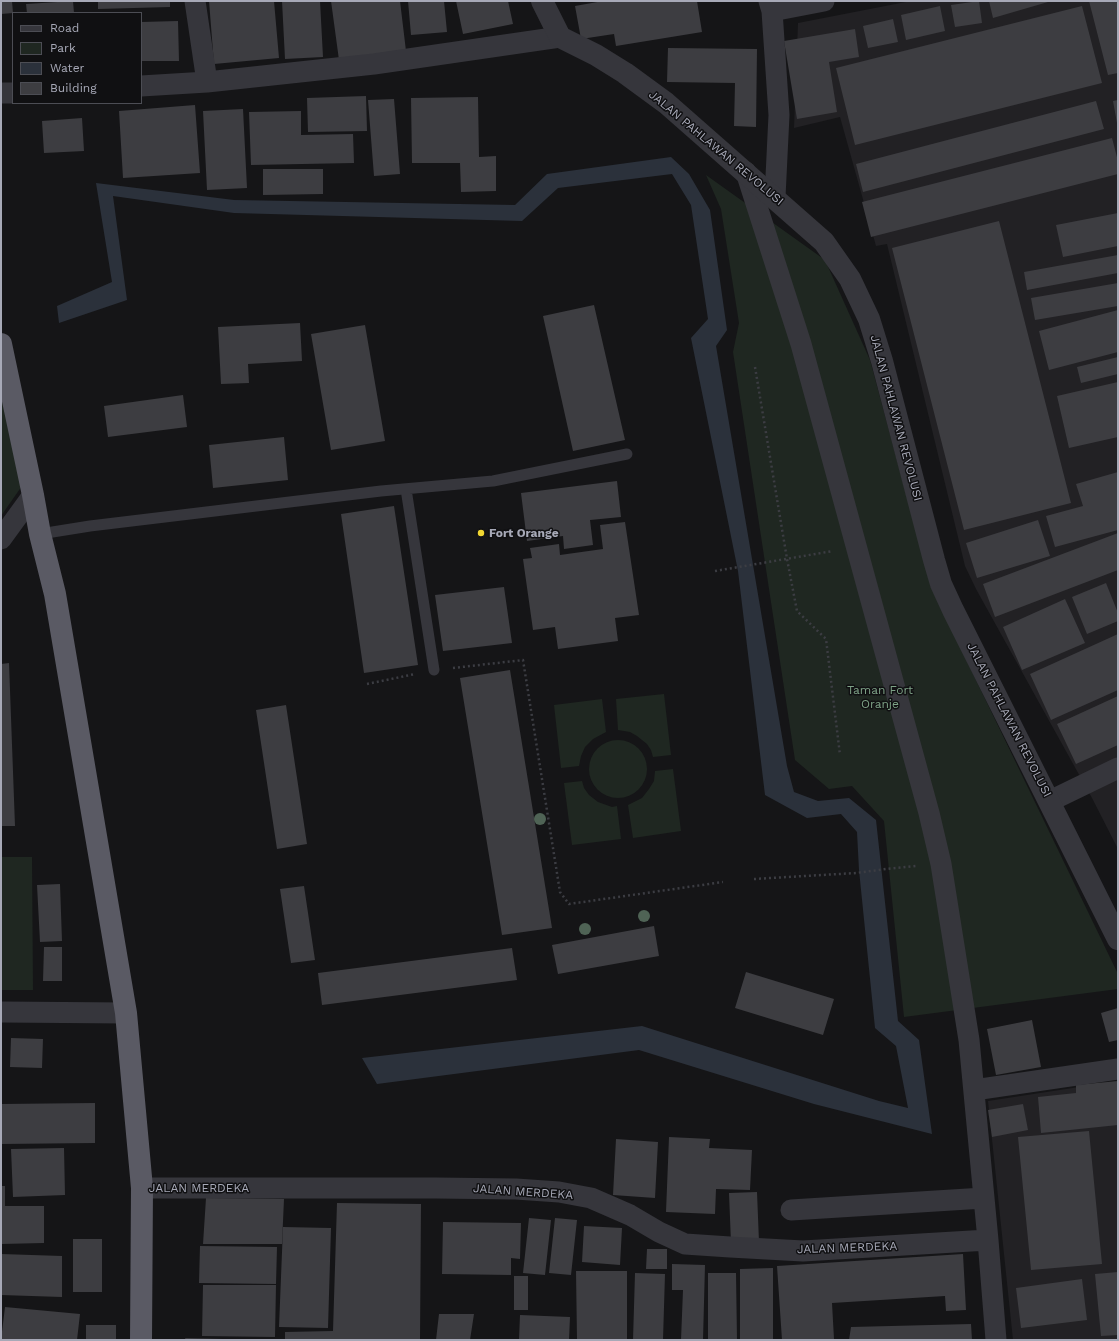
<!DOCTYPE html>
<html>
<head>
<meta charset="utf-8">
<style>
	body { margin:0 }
	#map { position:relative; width:1119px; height:1341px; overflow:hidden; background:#151517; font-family:"Work Sans",sans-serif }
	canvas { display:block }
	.frame { position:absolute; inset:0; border:2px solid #a7a9b7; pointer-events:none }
	.legend { position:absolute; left:12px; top:12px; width:130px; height:92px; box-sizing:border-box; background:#101012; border:1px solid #4c4d54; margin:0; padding:5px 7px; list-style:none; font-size:12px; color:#a7a9b7 }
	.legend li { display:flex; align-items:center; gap:8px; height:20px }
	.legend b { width:20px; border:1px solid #4c4d54 }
</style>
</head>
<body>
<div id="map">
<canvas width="1119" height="1341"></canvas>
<div class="frame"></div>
<ul class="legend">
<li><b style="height:5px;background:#36363c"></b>Road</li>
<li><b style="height:11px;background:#1f2721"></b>Park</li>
<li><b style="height:11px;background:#2b313b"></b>Water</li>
<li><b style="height:11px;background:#3d3d41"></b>Building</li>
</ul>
</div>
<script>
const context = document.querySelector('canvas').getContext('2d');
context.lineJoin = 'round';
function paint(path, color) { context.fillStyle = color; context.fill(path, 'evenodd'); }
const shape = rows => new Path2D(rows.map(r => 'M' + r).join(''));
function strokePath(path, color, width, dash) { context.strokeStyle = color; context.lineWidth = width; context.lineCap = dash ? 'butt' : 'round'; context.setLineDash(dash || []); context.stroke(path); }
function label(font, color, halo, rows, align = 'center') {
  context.font = font + ' "Work Sans",sans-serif'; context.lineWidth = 3; context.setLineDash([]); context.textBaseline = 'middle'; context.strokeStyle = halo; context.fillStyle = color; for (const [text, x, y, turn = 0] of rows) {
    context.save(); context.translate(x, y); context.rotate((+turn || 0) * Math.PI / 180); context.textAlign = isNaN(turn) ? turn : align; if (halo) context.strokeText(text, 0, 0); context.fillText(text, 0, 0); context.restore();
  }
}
paint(shape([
	[911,1,1118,1,1118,849,1092,798,976,589,965,566,887,244,876,246,840,117,794,128,798,23],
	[1118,1081,1118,1340,1013,1340,988,1101]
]), '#222124');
paint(shape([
	[706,175,825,260,870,360,931,587,1118,974,1118,989,904,1017,884,821,852,786,829,789,795,760,733,352,739,323,721,209],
	[1,386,24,483,1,516],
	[664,694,671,755,653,757,651,750,647,744,637,736,630,732,618,730,616,699],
	[602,699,606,732,593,739,585,747,581,756,579,766,561,768,554,705],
	'589 769a29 29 0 1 1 58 0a29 29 0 1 1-58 0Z',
	[673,769,681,831,633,838,628,805,642,798,649,789,654,781,655,771],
	[582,781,584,788,589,795,598,802,612,807,617,806,621,839,572,845,564,783],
	[1,857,32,857,33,990,1,990]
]), '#1f2721');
paint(shape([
	[671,157,689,174,710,210,727,330,716,346,787,766,794,792,818,801,849,798,876,820,898,1021,919,1040,932,1134,814,1104,639,1050,377,1084,362,1058,642,1026,879,1101,908,1108,896,1046,875,1028,859,870,857,832,841,814,807,818,765,795,738,571,691,338,708,319,691,205,672,174,558,188,522,221,234,213,113,196,127,300,59,323,57,306,112,282,96,183,234,200,515,205,547,174]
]), '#2b313b');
paint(shape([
	[1,1,12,1,13,13,1,14],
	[73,1,74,13,27,13,26,4],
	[98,1,170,1,170,7,98,9],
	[209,1,274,1,279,58,214,64],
	[282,1,320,1,323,57,285,59],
	[331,1,400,1,406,51,339,60],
	[408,1,444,1,447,32,411,35],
	[456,1,508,1,513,24,463,34],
	[603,1,697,1,702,32,616,46,614,34,581,39,575,6],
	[979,1,982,23,955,27,951,5],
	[989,1,1048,1,1048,2,993,18],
	[1089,1,1118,1,1118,73,1108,75],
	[940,6,945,31,906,40,901,15],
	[1082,6,1102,83,855,145,836,68],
	[893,19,898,42,868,48,863,26],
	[178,21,179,61,141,61,141,22],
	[855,29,859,57,829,62,837,112,797,119,784,41],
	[668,48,757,49,756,127,734,126,735,83,667,82],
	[366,96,367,131,308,132,307,98],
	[478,97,479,157,496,156,496,191,461,192,460,163,412,163,411,98],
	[394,99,400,174,374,176,368,100],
	[1118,100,1118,123,1117,123,1113,101],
	[1096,101,1104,129,863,192,856,164],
	[195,105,200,173,123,178,119,111],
	[243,109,247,188,207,190,203,111],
	[301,111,301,135,353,134,354,163,251,165,249,112],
	[82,118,84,151,44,153,42,121],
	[1112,138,1118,161,1118,174,871,237,862,202],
	[263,169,323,169,323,194,263,195],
	[1118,213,1118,246,1063,257,1056,225],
	[999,221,1071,503,964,530,892,248],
	[1118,255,1118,273,1027,290,1024,272],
	[1118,283,1118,306,1035,320,1031,298],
	[594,305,625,440,573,451,543,316],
	[1118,310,1118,352,1049,370,1039,331],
	[300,323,302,361,248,364,249,383,221,384,218,327],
	[365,325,385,441,331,450,311,334],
	[1118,357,1118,374,1081,383,1077,367],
	[1118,382,1118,437,1069,448,1057,396],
	[183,395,187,427,108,437,104,406],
	[284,437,288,480,213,488,209,445],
	[1118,472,1118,530,1055,547,1046,516,1083,506,1076,484],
	[617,481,621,517,590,520,593,545,564,549,563,536,527,541,521,493],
	[394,506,418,665,364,673,341,514],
	[1038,520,1050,556,977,578,966,543],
	[625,522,639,615,615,618,618,641,558,649,555,627,533,630,523,559,532,558,530,548,559,544,560,555,603,549,600,525],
	[1118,533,1118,570,995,617,983,584],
	[1106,583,1118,613,1118,621,1087,634,1072,597],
	[504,587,512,643,443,651,435,595],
	[1065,599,1085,643,1022,670,1003,627],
	[1118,634,1118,690,1051,720,1030,674],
	[9,663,15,826,1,826,1,664],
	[510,670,552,928,502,935,460,678],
	[1118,696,1118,745,1076,764,1057,724],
	[286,705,307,844,277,849,256,710],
	[60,884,62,941,40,942,37,885],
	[304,886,315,960,291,963,280,889],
	[654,926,659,956,558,974,552,945],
	[44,947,62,947,62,981,43,981],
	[512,948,517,980,322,1005,318,973],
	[746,972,834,999,823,1035,735,1008],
	[1118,1008,1118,1040,1109,1042,1101,1013],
	[1032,1020,1041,1067,996,1075,987,1029],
	[11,1038,43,1039,42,1068,10,1067],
	[1118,1081,1118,1125,1041,1133,1038,1097,1076,1093,1076,1085],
	[95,1103,95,1143,1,1144,1,1104],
	[1023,1104,1028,1130,992,1137,988,1110],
	[1089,1131,1102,1264,1031,1270,1018,1137],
	[669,1137,710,1139,709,1148,752,1150,750,1190,716,1189,715,1214,666,1212],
	[616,1139,658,1142,655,1198,613,1195],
	[64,1148,65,1195,13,1197,11,1149],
	[1,1186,5,1186,5,1206,44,1206,44,1243,1,1244],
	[757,1192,759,1242,731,1243,729,1193],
	[206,1198,284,1199,282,1244,203,1244],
	[337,1203,421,1204,420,1340,285,1340,285,1332,333,1331],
	[529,1218,551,1220,545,1275,523,1273],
	[555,1218,577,1220,571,1275,549,1273],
	[443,1222,521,1223,520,1259,511,1258,511,1275,442,1274],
	[584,1226,622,1228,620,1265,582,1262],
	[283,1227,331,1228,328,1328,279,1327],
	[73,1239,102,1239,102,1292,73,1292],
	[200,1246,277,1247,276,1284,199,1283],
	[647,1249,667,1249,667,1269,646,1269],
	[1,1254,62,1256,62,1297,1,1295],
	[963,1254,966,1310,946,1311,945,1296,832,1303,834,1339,782,1340,777,1266],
	[672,1264,705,1265,703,1340,681,1340,683,1290,672,1290],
	[773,1268,773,1340,740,1340,740,1269],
	[576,1271,627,1271,627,1340,577,1340],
	[1118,1272,1118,1335,1101,1336,1095,1274],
	[635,1273,665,1274,663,1340,633,1340],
	[708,1273,736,1273,737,1340,708,1340],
	[514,1276,528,1276,528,1310,514,1310],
	[1082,1279,1087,1320,1021,1328,1016,1288],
	[203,1285,276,1285,275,1337,202,1336],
	[5,1307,80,1314,77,1340,1,1340],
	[439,1314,474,1314,470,1340,436,1340],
	[520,1315,570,1317,569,1340,519,1340],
	[971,1324,972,1340,849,1340,851,1327],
	[86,1325,116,1325,116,1340,86,1340],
	[185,1338,223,1339,223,1340,186,1340]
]), '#3d3d41');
strokePath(shape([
	[755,367,787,559,797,611,826,639,840,755],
	[715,571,833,551],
	[453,668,523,660,560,892,569,904,723,882],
	[367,684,415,674],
	[754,879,856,873,886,869,916,866]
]), '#3c3d43', 2.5, [2, 3]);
strokePath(shape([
	[406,489,434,670],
	[40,534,90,526,381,491,493,481,627,454]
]), '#36363c', 11);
strokePath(shape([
	[195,1,207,82],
	[769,1,772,11,779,115,775,197],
	[772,11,824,1],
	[141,86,207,82,374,64,560,37],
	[1,93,13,93],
	[746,172,801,344,929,813,941,864,969,1040,988,1240,996,1340],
	[1,539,33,495],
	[1050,801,1118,768],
	[1,1012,126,1013],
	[974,1090,1118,1069],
	[142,1188,436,1188,516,1189,559,1192,591,1198,630,1215,659,1232,685,1244,730,1247,803,1251,988,1240],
	[791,1210,984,1198]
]), '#36363c', 21);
strokePath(shape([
	[542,1,560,37,596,55,625,73,666,103,824,242,850,279,869,319,882,361,934,560,941,584,953,610,1118,939]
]), '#36363c', 22);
strokePath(shape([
	[1,344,33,495,40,534,55,594,126,1013,142,1188,141,1340]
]), '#5a5a64', 22);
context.fillStyle = '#4f6355';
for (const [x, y] of [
	[540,819],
	[644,916],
	[585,929]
]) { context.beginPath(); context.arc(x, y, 6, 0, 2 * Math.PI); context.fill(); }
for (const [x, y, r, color] of [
	[481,533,4,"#f2d732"]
]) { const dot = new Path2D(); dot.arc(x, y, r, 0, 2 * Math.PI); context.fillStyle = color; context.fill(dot); strokePath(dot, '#101012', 1.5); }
label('12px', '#a7a9b7', '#101012', [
	["JALAN PAHLAWAN REVOLUSI",716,148,40],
	["JALAN PAHLAWAN REVOLUSI",896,418,75],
	["JALAN PAHLAWAN REVOLUSI",1009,720,63],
	["JALAN MERDEKA",199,1188],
	["JALAN MERDEKA",523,1192,4],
	["JALAN MERDEKA",847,1248,-2]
]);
label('bold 12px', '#a7a9b7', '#101012', [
	["Fort Orange",489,533]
], 'left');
label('12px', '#7ea287', '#101012', [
	["Taman Fort",880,690],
	["Oranje",880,704]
]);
</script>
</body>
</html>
